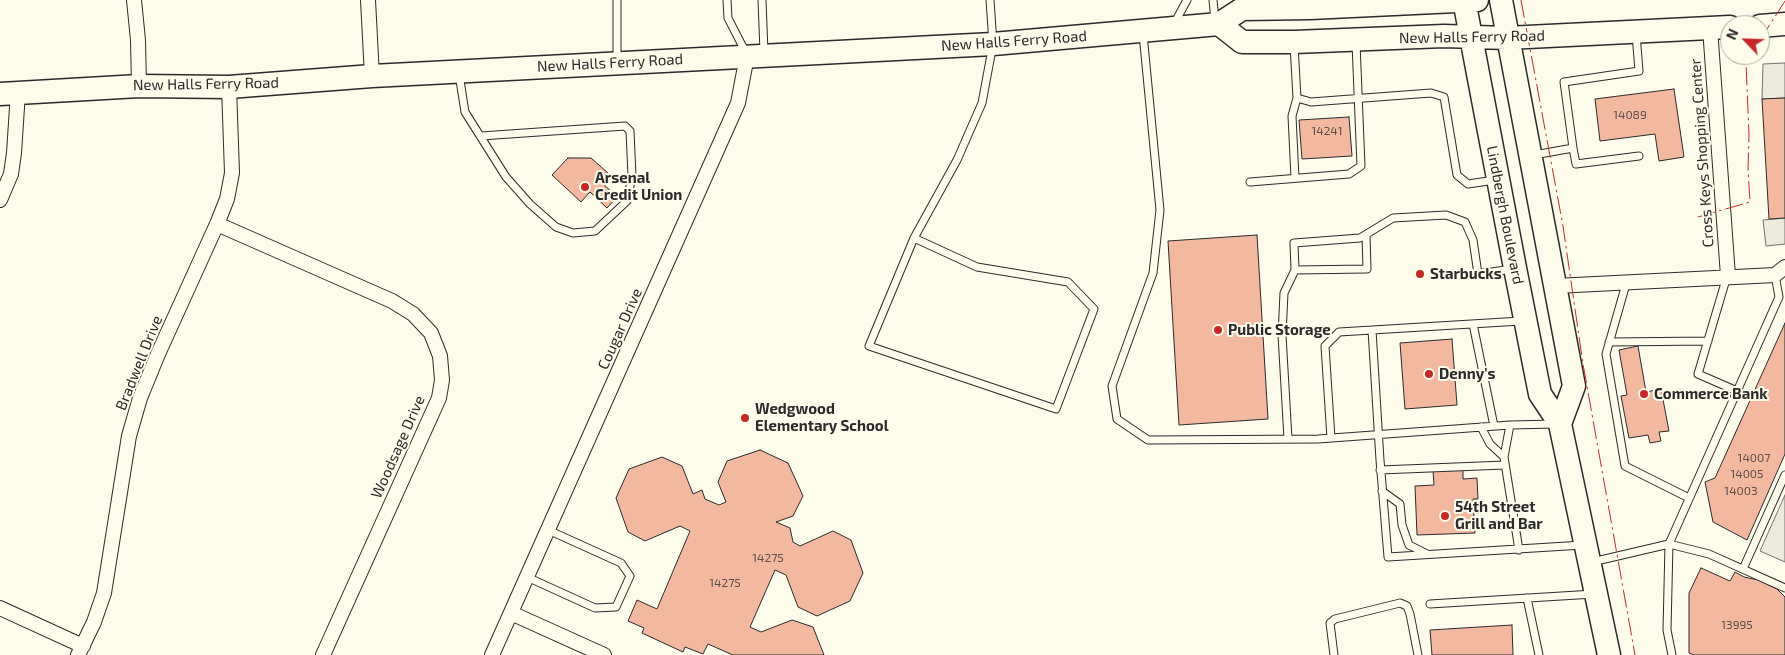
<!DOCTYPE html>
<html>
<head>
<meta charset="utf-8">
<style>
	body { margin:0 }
	#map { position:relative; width:1785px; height:655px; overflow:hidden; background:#fdfbea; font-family:"Exo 2",sans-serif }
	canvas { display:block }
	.north { position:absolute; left:1720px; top:15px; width:50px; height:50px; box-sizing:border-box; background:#fdfbea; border:1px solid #a9a89e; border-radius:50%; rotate:294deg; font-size:14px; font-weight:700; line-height:20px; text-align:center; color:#2b2b2b }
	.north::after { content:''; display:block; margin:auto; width:18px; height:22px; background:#c62828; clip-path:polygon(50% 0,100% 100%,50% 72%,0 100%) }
</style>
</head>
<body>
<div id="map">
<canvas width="1785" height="655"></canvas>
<div class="north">N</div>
</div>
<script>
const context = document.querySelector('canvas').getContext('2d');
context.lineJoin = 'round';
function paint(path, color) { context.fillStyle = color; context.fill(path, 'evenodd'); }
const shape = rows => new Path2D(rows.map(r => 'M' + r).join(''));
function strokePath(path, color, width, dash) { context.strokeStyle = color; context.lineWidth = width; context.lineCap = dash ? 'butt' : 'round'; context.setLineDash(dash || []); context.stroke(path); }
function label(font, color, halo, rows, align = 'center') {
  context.font = font + ' "Exo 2",sans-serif'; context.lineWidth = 4; context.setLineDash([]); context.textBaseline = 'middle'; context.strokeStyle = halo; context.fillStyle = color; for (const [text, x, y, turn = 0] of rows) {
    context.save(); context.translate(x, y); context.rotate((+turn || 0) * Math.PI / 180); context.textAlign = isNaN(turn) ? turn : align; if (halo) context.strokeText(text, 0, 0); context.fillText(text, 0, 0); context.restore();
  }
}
const parking = shape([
	[1785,63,1785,98,1762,99,1763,64,1785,63],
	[1785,218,1785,244,1766,246,1763,220,1785,218],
	[1785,495,1785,562,1760,551,1785,495]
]);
paint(parking, '#eceadb');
strokePath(parking, '#74746e', 1);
const building = shape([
	[1674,89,1684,157,1659,161,1655,134,1600,141,1595,99,1674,89],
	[1785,98,1785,218,1769,219,1762,99,1785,98],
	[1349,117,1352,156,1302,159,1299,120,1349,117],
	[568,158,591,158,608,173,600,181,617,197,607,208,590,192,581,202,552,175,568,158],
	[1257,235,1268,419,1179,425,1168,241,1257,235],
	[1785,323,1785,454,1747,540,1713,522,1705,482,1715,478,1785,323],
	[1452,339,1457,405,1405,409,1400,343,1452,339],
	[1638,346,1646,392,1661,389,1669,431,1659,432,1661,441,1650,443,1648,435,1629,438,1621,396,1627,395,1619,350,1638,346],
	[760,450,788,463,803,496,793,516,776,522,790,528,793,542,800,546,833,531,851,540,863,573,850,601,817,616,798,607,786,575,775,570,750,627,761,632,792,620,813,627,824,655,733,655,708,644,703,654,685,647,683,652,642,633,644,628,628,621,637,600,657,609,690,531,680,526,645,541,628,532,616,498,629,469,662,457,682,466,693,494,702,490,705,499,719,505,726,502,718,482,727,461,760,450],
	[1463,468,1463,479,1477,478,1478,499,1473,499,1475,533,1417,535,1415,486,1434,485,1433,470,1463,468],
	[1701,568,1730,581,1735,572,1744,577,1758,580,1777,589,1785,597,1785,655,1694,655,1689,653,1689,593,1701,568],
	[1512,625,1513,655,1432,655,1430,630,1512,625]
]);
paint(building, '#f2b8a0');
strokePath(building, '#2b2b2b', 1);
const service = shape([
	[727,0,728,18,746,53],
	[762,0,764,52],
	[1213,0,1215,21],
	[1174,24,1187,0],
	[1143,34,1160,210,1153,273,1112,386,1117,419,1148,440,1318,439,1510,425,1556,424],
	[1294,45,1297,98,1311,102,1431,93,1444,97,1457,175,1468,184,1495,180],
	[617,60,617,0],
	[459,74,465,112,506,177,530,204,556,227,573,233,595,231,627,201,632,176,630,131,625,126,481,136],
	[1573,148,1576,164,1639,156],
	[1534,155,1573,148,1564,82,1639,71,1636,34],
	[1295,178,1292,116,1297,98],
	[1250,182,1349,174,1361,166,1356,43],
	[914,238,977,267,1068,282,1094,309,1056,409,869,346,914,238,957,160,982,103,993,44,990,0],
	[1295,270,1367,269,1366,235],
	[1727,276,1698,374,1737,391],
	[1626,284,1606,354,1625,466,1689,498],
	[1473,324,1494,426],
	[1372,330,1380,460,1388,557,1583,545],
	[1609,342,1708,341],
	[1510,425,1504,457,1519,550],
	[1481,427,1490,444,1504,457],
	[1331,438,1325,346,1339,332,1521,321],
	[1288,439,1282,335,1284,293,1295,270,1294,243,1360,238,1393,218,1446,215,1465,222,1473,240,1478,274,1512,269],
	[1380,470,1505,465],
	[1382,491,1400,504,1402,525,1409,545,1427,554],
	[1592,562,1669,544,1709,554,1785,588],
	[1743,569,1785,475],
	[527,577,595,608,616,607,630,576,621,563,548,530],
	[1527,598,1539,655],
	[1430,604,1594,594],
	[1334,655,1330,623,1335,619,1400,603,1407,606,1410,614,1418,655],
	[1672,655,1667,630,1669,544,1779,297,1775,275]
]);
const minor = shape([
	[134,0,138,40,139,86],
	[368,0,372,76],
	[1710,28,1728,276],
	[0,200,11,174,14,153,18,92],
	[217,224,392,301,413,314,431,333,440,356,442,380,439,398,323,655],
	[1555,286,1775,275,1785,267],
	[0,608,83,646],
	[511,613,604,655],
	[78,655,94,622,104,593,129,436,140,398,158,354,217,224,227,199,232,173,229,87],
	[492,655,738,103,747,56]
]);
const primary = shape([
	[1464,0,1515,268,1540,394,1560,424,1609,655],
	[1501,0,1574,386,1560,424],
	[1219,24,1242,42,1294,42,1444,36,1507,38,1730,27],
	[1760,26,1785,24],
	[0,94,139,86,229,87,372,76,993,44,1219,24,1242,9,1310,8,1477,0]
]);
strokePath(service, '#2b2b2b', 9);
strokePath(minor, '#2b2b2b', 16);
strokePath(primary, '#2b2b2b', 25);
strokePath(service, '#fdfbea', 7);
strokePath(minor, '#fdfbea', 14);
strokePath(primary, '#fdfbea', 22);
strokePath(shape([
	[1521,0,1563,226,1583,364,1635,655],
	[1760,40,1785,1],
	[1698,217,1750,202,1748,170,1749,135,1746,62,1751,55]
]), '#c62828', 1, [18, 4, 2.5, 4]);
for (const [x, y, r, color] of [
	[585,187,5,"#c62828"],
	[1420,274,5,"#c62828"],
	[1218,330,5,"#c62828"],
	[1429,374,5,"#c62828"],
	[1644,394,5,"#c62828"],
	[745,418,5,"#c62828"],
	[1445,516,5,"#c62828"]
]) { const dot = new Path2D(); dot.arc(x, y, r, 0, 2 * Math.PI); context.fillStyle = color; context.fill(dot); strokePath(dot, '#fdfbea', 2); }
label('12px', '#5d4e48', null, [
	["14089",1630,115],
	["14241",1327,131],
	["14007",1754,458],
	["14005",1747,474],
	["14003",1741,491],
	["14275",768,558],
	["14275",725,583],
	["13995",1737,625]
]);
label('15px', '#2b2b2b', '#fdfbea', [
	["New Halls Ferry Road",1472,37,-1],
	["New Halls Ferry Road",1014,41,-4],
	["New Halls Ferry Road",610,63,-3],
	["New Halls Ferry Road",206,84,-1],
	["Cross Keys Shopping Center",1702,153,-94],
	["Lindbergh Boulevard",1505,215,79],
	["Cougar Drive",620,329,-66],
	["Bradwell Drive",139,363,-68],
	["Woodsage Drive",398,447,-66]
]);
label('bold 15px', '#2b2b2b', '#fdfbea', [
	["Arsenal",595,178],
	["Credit Union",595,195],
	["Starbucks",1430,274],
	["Public Storage",1228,330],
	["Denny's",1439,374],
	["Commerce Bank",1654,394],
	["Wedgwood",755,409],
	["Elementary School",755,426],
	["54th Street",1455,507],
	["Grill and Bar",1455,524]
], 'left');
</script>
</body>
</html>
